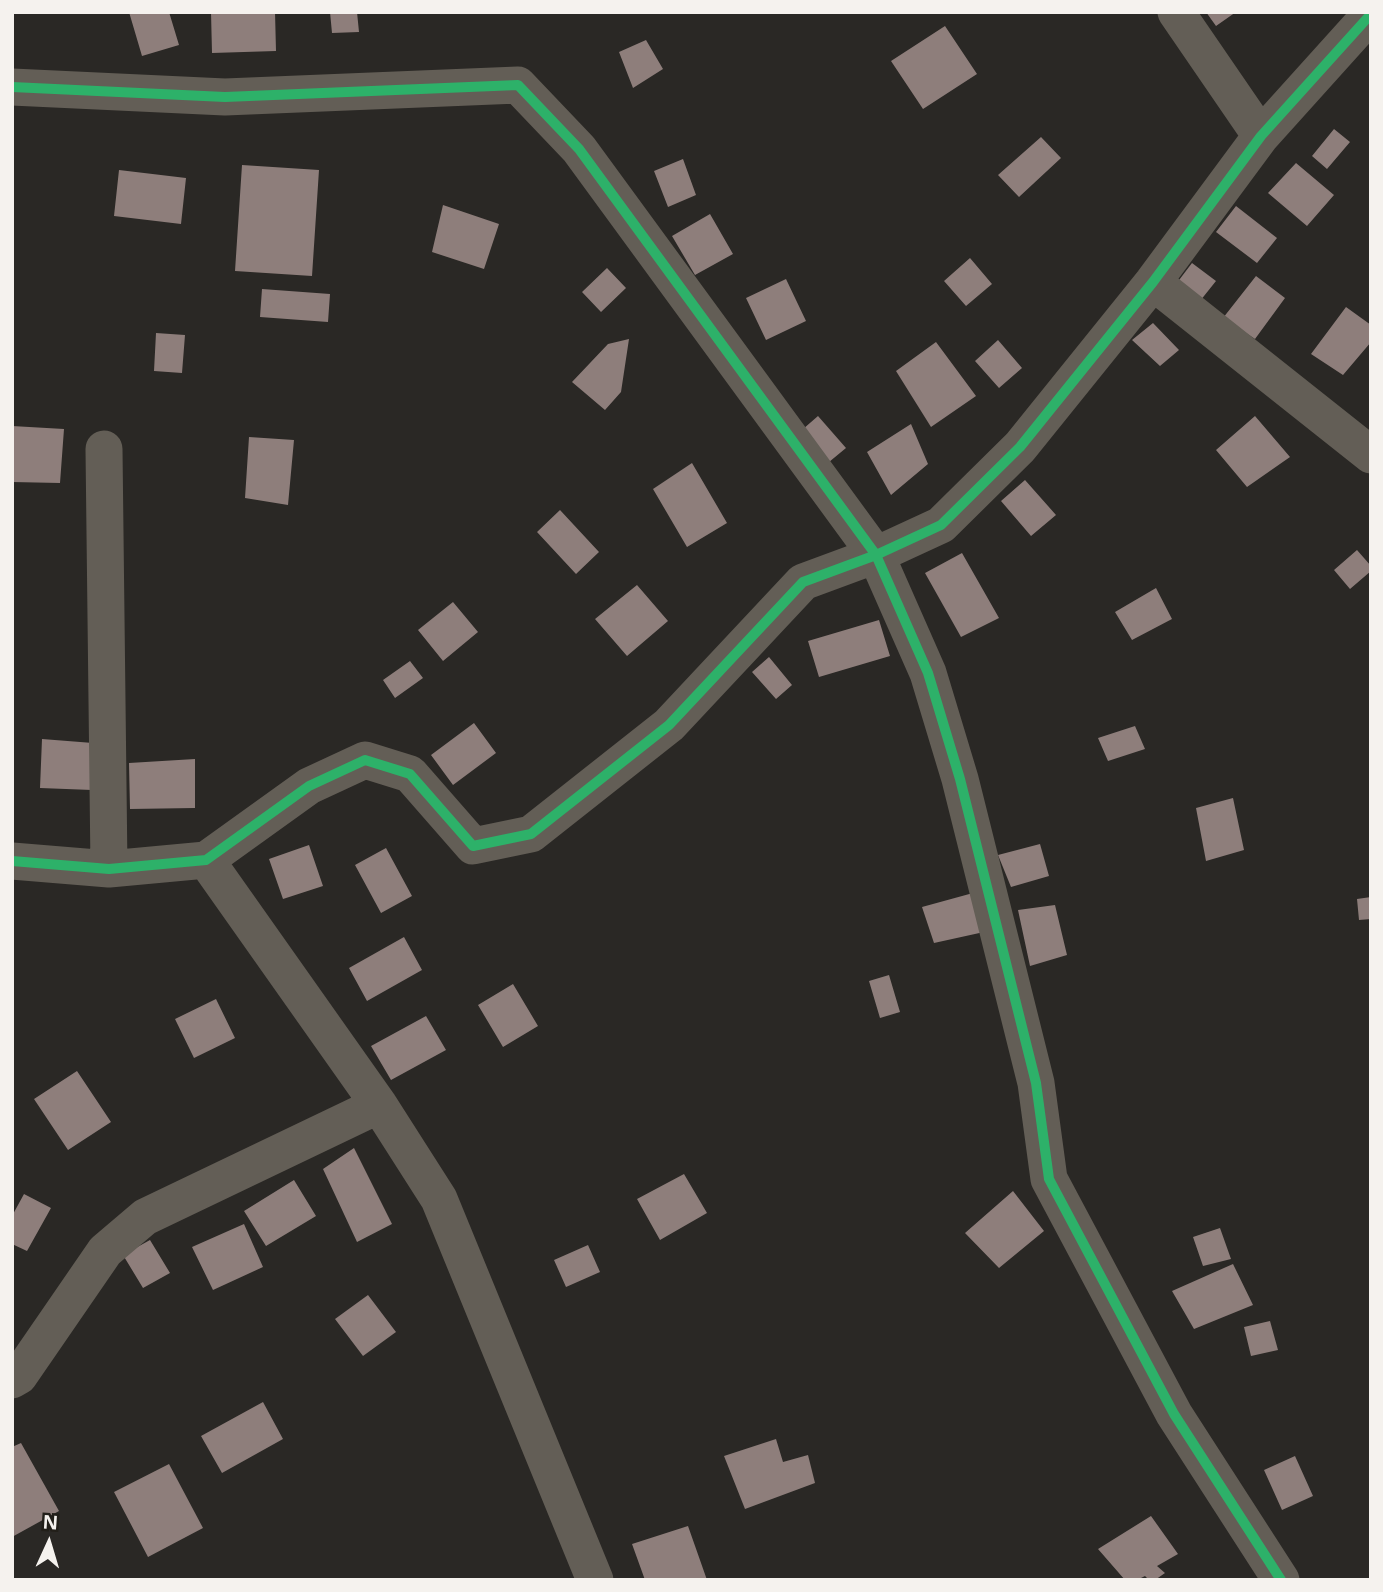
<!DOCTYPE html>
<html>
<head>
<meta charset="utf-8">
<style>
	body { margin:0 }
	#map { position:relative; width:1383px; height:1592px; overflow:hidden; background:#2a2825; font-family:"Noto Sans",sans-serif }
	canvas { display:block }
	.frame { position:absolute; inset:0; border:14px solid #f5f2ee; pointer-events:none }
	.north { position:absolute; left:14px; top:1508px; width:70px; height:70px; -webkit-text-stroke:5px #221f19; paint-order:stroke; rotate:4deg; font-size:19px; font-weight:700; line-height:28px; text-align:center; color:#f5f2ee }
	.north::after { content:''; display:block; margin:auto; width:24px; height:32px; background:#f5f2ee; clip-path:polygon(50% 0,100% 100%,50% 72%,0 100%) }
</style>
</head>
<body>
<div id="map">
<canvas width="1383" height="1592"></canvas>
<div class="frame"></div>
<div class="north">N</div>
</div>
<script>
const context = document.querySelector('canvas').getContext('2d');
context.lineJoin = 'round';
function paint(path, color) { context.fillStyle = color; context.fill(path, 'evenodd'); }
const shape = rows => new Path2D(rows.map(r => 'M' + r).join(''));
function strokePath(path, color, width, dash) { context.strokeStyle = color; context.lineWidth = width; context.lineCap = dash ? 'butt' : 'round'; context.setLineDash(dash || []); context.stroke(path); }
paint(shape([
	[129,12,169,12,179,45,142,56],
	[211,12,275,12,276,51,212,53],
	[330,12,357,12,359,32,332,33],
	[1206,12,1236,12,1216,26],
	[945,26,977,74,923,109,891,61],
	[646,40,663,69,633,88,619,52],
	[1334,129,1350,142,1327,169,1312,156],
	[1041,137,1061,158,1019,197,998,175],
	[683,159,696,195,668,207,654,171],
	[1296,163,1334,195,1307,226,1268,193],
	[242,165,319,170,312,276,235,271],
	[119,170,186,178,181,224,114,216],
	[443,205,499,224,484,269,432,252],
	[1236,206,1277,238,1257,263,1216,232],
	[710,214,733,254,695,275,672,236],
	[970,258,992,284,966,306,944,281],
	[1192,263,1216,281,1196,306,1173,288],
	[607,268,626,288,601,312,582,292],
	[1256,276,1285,298,1255,339,1223,318],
	[786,279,806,321,766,340,746,298],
	[262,289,330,294,328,322,260,317],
	[1346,307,1371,325,1371,342,1343,375,1311,354],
	[1153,323,1179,350,1160,366,1132,340],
	[156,333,185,335,182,373,154,371],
	[629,339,621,392,605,410,572,382,608,344],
	[998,340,1022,368,999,388,975,361],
	[936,342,976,396,931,427,896,371],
	[818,416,846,448,823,467,795,436],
	[1255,416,1290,457,1247,487,1216,450],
	[911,424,928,464,891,495,867,452],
	[12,426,64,429,60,483,12,482],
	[249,437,294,440,288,505,245,498],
	[692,463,727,523,687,547,653,489],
	[1025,480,1056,515,1031,536,1001,501],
	[560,510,599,552,576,574,537,532],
	[1357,550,1371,566,1371,571,1350,589,1334,570],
	[962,553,999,618,961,637,925,573],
	[637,585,668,621,627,656,595,619],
	[1156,588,1172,619,1132,640,1115,612],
	[453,602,478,632,443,661,418,630],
	[879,620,890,656,819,677,808,641],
	[769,657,792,685,776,699,752,672],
	[410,661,423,678,395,698,383,680],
	[474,723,496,753,453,785,431,755],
	[1135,726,1145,749,1108,761,1098,738],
	[42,739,93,743,92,790,40,788],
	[195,759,195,808,130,809,129,763],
	[1233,798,1244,850,1206,861,1196,808],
	[1040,844,1049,876,1011,887,998,855],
	[309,845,323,886,283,899,269,859],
	[386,848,412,896,381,913,355,865],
	[973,893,984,932,934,943,922,907],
	[1371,897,1371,919,1359,920,1357,899],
	[1055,905,1067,955,1030,966,1018,910],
	[404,937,422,970,367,1001,349,968],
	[889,975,900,1012,880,1018,869,981],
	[513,984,538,1026,503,1047,478,1005],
	[216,999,235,1038,194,1058,175,1019],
	[426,1016,446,1050,391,1080,371,1046],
	[77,1071,111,1122,68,1150,34,1099],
	[354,1148,392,1224,357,1242,323,1169],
	[684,1174,707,1213,660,1240,637,1199],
	[294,1180,316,1216,266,1246,244,1211],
	[1013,1191,1044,1231,999,1268,965,1233],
	[24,1194,51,1208,27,1251,12,1244,12,1216],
	[244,1224,263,1267,213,1290,192,1247],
	[1220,1228,1231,1259,1203,1266,1193,1237],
	[150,1240,170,1273,143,1288,123,1255],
	[588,1245,600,1272,566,1287,554,1260],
	[1233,1264,1253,1305,1194,1329,1172,1291],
	[368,1295,396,1332,363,1356,335,1319],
	[1270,1321,1278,1350,1251,1356,1244,1327],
	[263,1402,283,1439,222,1473,201,1436],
	[776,1439,783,1462,808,1455,815,1483,745,1509,724,1456],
	[21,1443,59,1511,12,1537,12,1447],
	[1295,1456,1313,1496,1282,1510,1264,1470],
	[169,1464,203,1528,148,1557,114,1492],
	[1151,1516,1178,1554,1157,1566,1165,1573,1155,1580,1149,1580,1145,1576,1137,1580,1125,1580,1098,1549],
	[688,1526,707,1580,645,1580,632,1544]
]), '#8e7e7b');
strokePath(shape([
	[1176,12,1261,136],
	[12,87,225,97,518,85,579,149,876,555,928,673,960,779,1036,1083,1049,1179,1174,1414,1281,1580],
	[1153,282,1371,455],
	[104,449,109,869],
	[206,860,379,1105,439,1199,595,1580],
	[12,861,109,869,206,860,309,786,365,760,410,774,473,846,531,834,669,725,803,582,876,555,941,525,1020,447,1153,282,1261,136,1371,14],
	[12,1380,19,1376,105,1251,145,1217,379,1105]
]), '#635e56', 37);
strokePath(shape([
	[12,87,225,97,518,85,579,149,876,555,928,673,960,779,1036,1083,1049,1179,1174,1414,1281,1580],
	[12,861,109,869,206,860,309,786,365,760,410,774,473,846,531,834,669,725,803,582,876,555,941,525,1020,447,1153,282,1261,136,1371,14]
]), '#2db169', 10);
</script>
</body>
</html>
